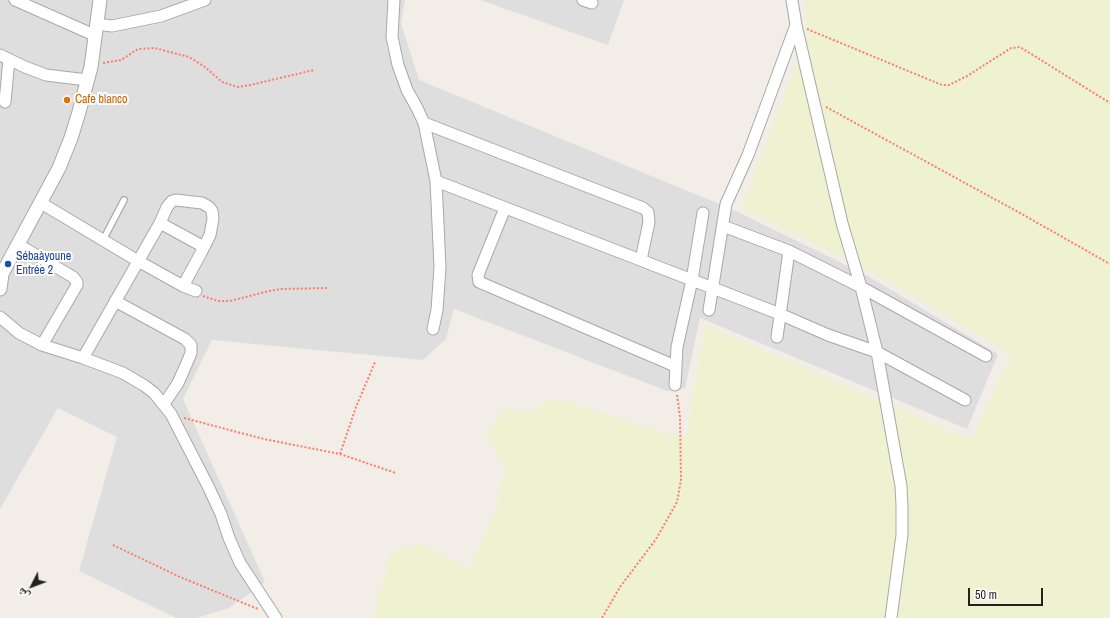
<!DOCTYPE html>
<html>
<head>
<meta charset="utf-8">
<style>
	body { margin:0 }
	#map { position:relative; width:1110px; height:618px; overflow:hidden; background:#f2eee7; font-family:"Archivo Narrow","Noto Naskh Arabic",sans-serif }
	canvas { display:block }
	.north { position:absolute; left:12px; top:566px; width:40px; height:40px; -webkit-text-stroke:3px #fff; paint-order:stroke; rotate:228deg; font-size:11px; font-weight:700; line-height:16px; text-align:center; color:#212121 }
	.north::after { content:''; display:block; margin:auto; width:14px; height:18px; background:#212121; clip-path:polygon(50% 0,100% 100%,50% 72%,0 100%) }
	.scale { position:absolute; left:968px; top:588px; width:75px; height:18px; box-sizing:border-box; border:2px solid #212121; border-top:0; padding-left:5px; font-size:12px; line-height:14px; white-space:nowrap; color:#212121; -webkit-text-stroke:3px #fff; paint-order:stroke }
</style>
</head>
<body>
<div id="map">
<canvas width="1110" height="618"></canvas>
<div class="north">ش</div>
<div class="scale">50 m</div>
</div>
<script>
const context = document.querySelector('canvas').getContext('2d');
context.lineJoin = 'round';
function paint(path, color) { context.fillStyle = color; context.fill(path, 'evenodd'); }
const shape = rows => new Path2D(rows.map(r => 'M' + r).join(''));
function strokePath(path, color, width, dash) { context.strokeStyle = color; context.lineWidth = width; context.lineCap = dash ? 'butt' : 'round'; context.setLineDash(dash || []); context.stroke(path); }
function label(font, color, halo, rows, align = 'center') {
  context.font = font + ' "Archivo Narrow",sans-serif'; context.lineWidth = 4; context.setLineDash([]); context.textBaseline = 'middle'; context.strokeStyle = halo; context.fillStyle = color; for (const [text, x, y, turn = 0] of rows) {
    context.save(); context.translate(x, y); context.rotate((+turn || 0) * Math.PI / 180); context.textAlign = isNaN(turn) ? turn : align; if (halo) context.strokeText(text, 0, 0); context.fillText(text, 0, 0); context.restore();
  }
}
paint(shape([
	[0,0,405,0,401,23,419,80,736,211,868,276,998,354,967,429,700,318,685,388,667,391,454,309,446,339,423,360,212,340,183,399,265,582,229,608,196,618,176,618,79,571,117,437,58,408,0,509],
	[480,0,624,0,608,45]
]), '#dfdede');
paint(shape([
	[805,0,1110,0,1110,618,373,618,391,552,420,544,469,568,493,518,506,470,486,435,504,408,531,414,551,397,685,439,705,325,971,440,1011,354,874,273,742,208,806,36]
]), '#eff2d1');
const service = shape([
	[103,240,124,200]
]);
const minor = shape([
	[15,0,94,35],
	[394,0,392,37,398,65,407,90,417,108,424,123,436,181,440,267,437,310,433,329],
	[583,0,592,3],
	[792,0,796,25,842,223,861,287,877,352,901,486,902,506,902,535,891,618],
	[97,24,112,26,161,16,205,0],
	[0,55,25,67,46,75,87,80],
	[5,102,9,59],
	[424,123,643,208,648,212,649,222,641,260],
	[436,181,780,314,828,335,877,352,965,400],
	[41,203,138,261,183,286],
	[505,208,478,275,479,282,675,366],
	[160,223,204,247],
	[723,226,789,251,861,287,986,356],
	[19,245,73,277,77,282,77,285,42,345],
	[115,301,185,339,191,345,191,353,186,365,178,383,164,404],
	[709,310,726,204,748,155,796,25],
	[0,317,19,333,42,345,83,358,123,373,145,386,154,393,171,414,209,488,221,514,229,538,240,563,276,618],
	[777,337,789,251],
	[83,358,160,223,167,207,172,201,176,200,202,203,209,207,212,211,213,219,210,235,201,253,183,286,196,291],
	[675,385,677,347,692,280,703,213]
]);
const tertiary = shape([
	[0,289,2,274,59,168,71,138,79,112,91,67,100,0]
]);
strokePath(service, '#a8a8a8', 8);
strokePath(minor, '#a8a8a8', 13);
strokePath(tertiary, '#a8a8a8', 15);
strokePath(shape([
	[807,29,942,85,949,85,967,76,1011,48,1020,47,1110,103],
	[103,63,121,60,138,49,155,48,189,57,205,67,222,82,238,87,250,85,314,70],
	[826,107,1020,213,1110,264],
	[203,296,218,301,230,301,269,291,281,289,327,288],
	[184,418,264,439,340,454,396,473],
	[340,454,356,407,375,362],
	[113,545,180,577,258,609],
	[602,618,620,587,656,539,677,502,681,480,680,417,677,395]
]), '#ff7c6b', 2, [2, 2]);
strokePath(service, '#fff', 5.5);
strokePath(minor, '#fff', 11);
strokePath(tertiary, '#fff', 13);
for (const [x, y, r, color] of [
	[67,100,4,"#e8710a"],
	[8,264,4,"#1a4fb4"]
]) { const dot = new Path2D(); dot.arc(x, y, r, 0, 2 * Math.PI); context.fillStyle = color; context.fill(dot); strokePath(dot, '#fff', 1.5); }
label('12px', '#c56008', '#fff', [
	["Cafe blanco",75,100]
], 'left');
label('12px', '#164399', '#fff', [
	["Sébaàyoune",16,257],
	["Entrée 2",16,271]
], 'left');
</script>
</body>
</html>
